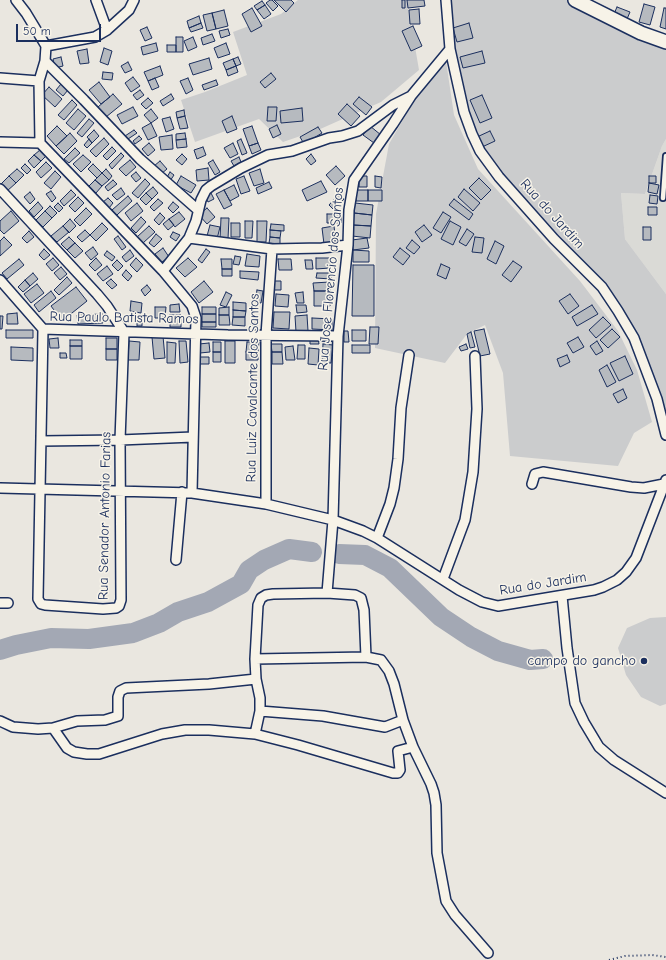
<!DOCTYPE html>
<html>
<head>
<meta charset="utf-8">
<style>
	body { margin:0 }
	#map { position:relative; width:666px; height:960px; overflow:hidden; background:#eae7e0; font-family:"Comic Neue",sans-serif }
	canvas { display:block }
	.scale { position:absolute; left:16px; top:24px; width:85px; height:18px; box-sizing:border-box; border:2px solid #1b2f5e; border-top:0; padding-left:5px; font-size:12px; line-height:14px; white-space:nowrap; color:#1b2f5e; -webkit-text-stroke:3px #f7f3e8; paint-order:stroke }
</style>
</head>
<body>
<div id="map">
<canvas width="666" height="960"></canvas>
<div class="scale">50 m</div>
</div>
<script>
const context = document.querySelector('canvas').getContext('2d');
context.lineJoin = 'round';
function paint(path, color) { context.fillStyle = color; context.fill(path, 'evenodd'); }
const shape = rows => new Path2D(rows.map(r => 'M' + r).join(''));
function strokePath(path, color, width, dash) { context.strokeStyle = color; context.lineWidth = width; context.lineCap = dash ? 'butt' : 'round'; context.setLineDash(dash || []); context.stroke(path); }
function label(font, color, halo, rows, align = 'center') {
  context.font = font + ' "Comic Neue",sans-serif'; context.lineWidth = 3; context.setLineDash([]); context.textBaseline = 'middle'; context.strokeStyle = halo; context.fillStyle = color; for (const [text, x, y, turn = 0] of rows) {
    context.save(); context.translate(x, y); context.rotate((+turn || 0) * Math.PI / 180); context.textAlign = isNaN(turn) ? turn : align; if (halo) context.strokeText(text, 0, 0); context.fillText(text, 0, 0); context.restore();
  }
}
paint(shape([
	[666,139,666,294,625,239,621,193,645,194,662,146]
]), '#dadad6');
paint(shape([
	[298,0,407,0,419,70,381,102,318,130,283,142,259,119,195,142,181,100,205,92,247,75,233,32,281,14],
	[449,0,572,0,666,45,666,139,662,146,645,194,621,193,625,239,666,294,666,417,660,397,605,286,504,175,486,152,465,104,450,21],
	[446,61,454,115,478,169,580,281,618,331,637,370,652,422,634,433,618,466,510,456,503,373,485,325,467,334,445,363,375,348,376,214,389,144,416,97],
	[666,617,666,704,660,706,641,697,626,675,618,648,627,628,650,618]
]), '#cbcccd');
strokePath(shape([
	[339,554,365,555,390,568,441,617,471,637,498,651,530,660,543,659],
	[0,650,16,645,51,638,89,639,133,633,159,623,178,612,208,602,241,584,249,570,264,560,289,549,312,552]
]), '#a3a8b4', 20);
const building = shape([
	[270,0,272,0,278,6,273,11,266,3,270,0],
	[274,0,291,0,294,3,286,12,274,0],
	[402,0,405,0,405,8,402,8,402,0],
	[407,0,424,0,425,6,408,8,407,0],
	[262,1,265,5,257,10,254,6,262,1],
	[644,4,655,7,650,25,639,22,644,4],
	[265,5,271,14,264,19,257,10,265,5],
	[617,7,630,12,627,19,614,14,617,7],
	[252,8,262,26,251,32,242,14,252,8],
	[664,8,666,8,666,29,660,27,664,8],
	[419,9,420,24,410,24,409,10,419,9],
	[224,10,228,26,216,29,212,13,224,10],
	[212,13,216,29,207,31,203,15,212,13],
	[199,16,201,23,189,28,187,21,199,16],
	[201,23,203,28,191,32,189,28,201,23],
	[469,23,473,38,457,42,453,28,469,23],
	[413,26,422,46,411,51,402,31,413,26],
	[147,27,152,38,145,41,140,30,147,27],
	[228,29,230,35,221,38,219,31,228,29],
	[212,34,215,41,203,45,201,38,212,34],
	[176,37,183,37,183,52,176,52,176,37],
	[193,37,197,47,188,51,184,41,193,37],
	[156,43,158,51,143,55,141,47,156,43],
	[226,43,230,54,218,58,214,48,226,43],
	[167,45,176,45,176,52,167,52,167,45],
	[104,48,112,51,108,65,100,62,104,48],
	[87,49,89,63,80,64,77,51,87,49],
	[482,51,485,63,463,68,460,57,482,51],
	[61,57,63,66,55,68,53,59,61,57],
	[238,57,241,64,236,66,233,59,238,57],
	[209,58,212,69,193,75,189,64,209,58],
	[233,59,236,66,226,70,223,63,233,59],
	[128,62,132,70,125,73,121,66,128,62],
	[160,66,163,75,148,81,144,72,160,66],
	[236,66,238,72,228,76,226,70,236,66],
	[103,72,113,73,112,80,102,79,103,72],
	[271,73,276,79,265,88,260,82,271,73],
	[133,77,140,86,131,92,125,83,133,77],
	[155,78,159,87,152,90,148,81,155,78],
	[188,78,193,90,186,94,180,81,188,78],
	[216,80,218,85,204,90,202,85,216,80],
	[99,82,110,97,101,104,89,90,99,82],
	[61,84,68,90,63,96,56,90,61,84],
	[49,87,62,99,55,107,42,95,49,87],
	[140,90,144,95,137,100,133,95,140,90],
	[113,94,122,104,106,117,98,107,113,94],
	[171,94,174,99,163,106,160,101,171,94],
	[482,95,492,118,480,123,470,100,482,95],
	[359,97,372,107,366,115,353,104,359,97],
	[148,98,153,103,146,109,141,104,148,98],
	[72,100,77,105,64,120,58,115,72,100],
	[347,104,360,116,351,126,338,114,347,104],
	[133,107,138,116,122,124,117,115,133,107],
	[268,107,277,107,276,121,267,121,268,107],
	[302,108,303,121,281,123,280,111,302,108],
	[78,109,86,116,74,130,66,123,78,109],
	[151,109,158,118,151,123,144,115,151,109],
	[184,110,185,116,177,118,176,112,184,110],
	[185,116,188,128,180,129,177,118,185,116],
	[232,116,237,129,227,133,222,121,232,116],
	[170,117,174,129,166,132,162,119,170,117],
	[89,119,94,123,82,137,77,133,89,119],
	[151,123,157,136,148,140,142,128,151,123],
	[277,125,281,134,273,138,269,129,277,125],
	[57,126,67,136,56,146,47,136,57,126],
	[252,126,258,143,249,146,243,129,252,126],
	[370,126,381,135,374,143,363,135,370,126],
	[318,127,322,133,304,144,300,137,318,127],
	[94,130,99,136,92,143,87,137,94,130],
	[134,130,137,133,128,139,125,136,134,130],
	[490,131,495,141,482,147,477,137,490,131],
	[70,133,77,141,64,154,56,146,70,133],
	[185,133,186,139,176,140,176,134,185,133],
	[172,135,173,149,161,150,159,137,172,135],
	[139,136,142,139,135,144,133,141,139,136],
	[104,138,109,144,96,157,90,151,104,138],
	[89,139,92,143,87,148,84,145,89,139],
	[186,139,187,147,177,148,176,140,186,139],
	[241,139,247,153,242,155,237,141,241,139],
	[149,143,155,150,148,156,142,149,149,143],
	[233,143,238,154,230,158,224,148,233,143],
	[258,143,261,150,252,154,249,146,258,143],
	[112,147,116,151,107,160,103,156,112,147],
	[203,147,206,155,197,159,194,150,203,147],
	[75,148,80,153,69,163,64,159,75,148],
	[40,150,46,156,41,161,34,155,40,150],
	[121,153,124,156,112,169,109,165,121,153],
	[182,154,187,159,182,165,176,160,182,154],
	[311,154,316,161,311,165,306,159,311,154],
	[34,155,41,161,34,168,28,161,34,155],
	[83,155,91,162,81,172,73,164,83,155],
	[239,157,241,162,234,166,231,161,239,157],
	[130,160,136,167,126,176,119,169,130,160],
	[213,160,220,172,215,175,208,163,213,160],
	[160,161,167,169,161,174,154,166,160,161],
	[46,162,52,168,41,178,36,172,46,162],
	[25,164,31,170,27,174,21,168,25,164],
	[93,164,102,173,97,178,88,169,93,164],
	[336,166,345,176,335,185,326,175,336,166],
	[208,168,209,180,197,181,196,170,208,168],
	[17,169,24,175,16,183,9,176,17,169],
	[106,169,112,176,109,180,102,173,106,169],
	[260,169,264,183,254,186,249,173,260,169],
	[55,171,61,177,51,189,44,183,55,171],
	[136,172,141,178,136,182,131,176,136,172],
	[170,172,174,175,170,181,166,179,170,172],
	[102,173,109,180,102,186,95,180,102,173],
	[9,176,16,183,7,191,1,184,9,176],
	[181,176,196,185,191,193,176,185,181,176],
	[244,176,250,191,241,194,236,179,244,176],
	[359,176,367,176,367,187,359,187,359,176],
	[375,176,382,177,381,188,375,187,375,176],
	[649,176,656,176,656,183,649,183,649,176],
	[479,178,491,190,481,200,469,188,479,178],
	[145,179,150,184,138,198,132,193,145,179],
	[95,180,102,186,96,193,89,186,95,180],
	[113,180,117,184,108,191,105,187,113,180],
	[321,181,327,192,307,201,302,190,321,181],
	[269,182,272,188,258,194,256,188,269,182],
	[649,183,659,185,657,194,648,192,649,183],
	[234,185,239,196,230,201,224,190,234,185],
	[153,187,158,193,152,199,146,193,153,187],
	[121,188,125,194,117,200,112,195,121,188],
	[464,189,480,203,473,211,458,197,464,189],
	[71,190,76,195,64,206,60,201,71,190],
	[224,190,232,205,224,209,216,194,224,190],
	[356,190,368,190,368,201,356,201,356,190],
	[368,190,382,190,382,201,368,201,368,190],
	[51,191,56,198,52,202,46,194,51,191],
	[30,192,35,199,30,204,24,197,30,192],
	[146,193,152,199,146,205,140,199,146,193],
	[211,193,214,199,208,202,205,196,211,193],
	[339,194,344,199,334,210,329,205,339,194],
	[650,195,658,196,657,204,649,203,650,195],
	[128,196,132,201,117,215,112,210,128,196],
	[78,197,84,203,75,212,69,206,78,197],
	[108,198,113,203,109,208,103,202,108,198],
	[158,199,163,203,154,211,150,207,158,199],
	[454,199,473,214,469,220,449,205,454,199],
	[38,202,43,208,34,217,29,211,38,202],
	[173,202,179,207,173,213,168,208,173,202],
	[58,203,63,208,59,212,54,207,58,203],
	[137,203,143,211,131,221,125,213,137,203],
	[355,203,373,205,372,215,354,213,355,203],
	[50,206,57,213,52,218,45,211,50,206],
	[648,207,657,207,657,215,648,215,648,207],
	[86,208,92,214,80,226,74,220,86,208],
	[207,208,215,217,207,224,199,215,207,208],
	[11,211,19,221,4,234,0,230,0,221,11,211],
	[45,211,52,218,43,227,36,220,45,211],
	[179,212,185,219,175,227,169,219,179,212],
	[443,212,451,217,441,233,433,228,443,212],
	[160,213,165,218,159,225,154,220,160,213],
	[354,213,372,215,371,226,353,225,354,213],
	[327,214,341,214,341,223,327,223,327,214],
	[141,217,146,222,136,233,131,228,141,217],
	[221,218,229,218,228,239,220,239,221,218],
	[70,219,76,226,69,233,63,226,70,219],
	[169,219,174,225,168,230,163,224,169,219],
	[245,221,253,221,252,238,245,238,245,221],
	[257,221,267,221,266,242,257,242,257,221],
	[450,221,461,227,453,245,441,239,450,221],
	[102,223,108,229,96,241,90,235,102,223],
	[231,223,240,223,240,237,231,237,231,223],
	[271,224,284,225,284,231,270,230,271,224],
	[210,225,220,227,217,239,207,236,210,225],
	[353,225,371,226,370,238,352,236,353,225],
	[424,225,432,235,422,242,415,232,424,225],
	[63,226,69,232,57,242,51,236,63,226],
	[149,226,155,232,143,243,137,237,149,226],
	[334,226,336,243,324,244,322,228,334,226],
	[643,227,651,227,651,240,643,240,643,227],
	[467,229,474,234,466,246,459,242,467,229],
	[85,230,90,235,82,242,77,237,85,230],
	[270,230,281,231,280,238,270,237,270,230],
	[29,231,34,237,27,243,22,238,29,231],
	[173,232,180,235,176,241,170,237,173,232],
	[156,234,162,239,154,247,149,243,156,234],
	[118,236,126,247,122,250,114,239,118,236],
	[4,237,12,245,0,256,0,241,4,237],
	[69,237,75,243,67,250,61,244,69,237],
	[270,237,280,238,280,244,269,243,270,237],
	[475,237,484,238,482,253,472,252,475,237],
	[367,238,369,248,353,250,352,240,367,238],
	[412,240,420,247,414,254,406,248,412,240],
	[495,241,504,246,496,264,487,259,495,241],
	[75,243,83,251,75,258,67,250,75,243],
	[93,247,98,254,91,260,85,253,93,247],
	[163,248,169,257,162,262,155,254,163,248],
	[400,248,410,256,403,265,393,257,400,248],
	[44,249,50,255,44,260,39,255,44,249],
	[206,249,210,252,202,263,198,260,206,249],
	[130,250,134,256,126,262,122,257,130,250],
	[353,250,369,251,369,262,353,262,353,250],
	[107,251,115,257,112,261,104,255,107,251],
	[247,254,260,256,259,267,245,266,247,254],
	[235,256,241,257,239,265,233,264,235,256],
	[53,258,59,265,52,271,46,264,53,258],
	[96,258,102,265,95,271,89,265,96,258],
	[136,258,143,265,137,272,130,265,136,258],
	[188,258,197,267,185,277,176,268,188,258],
	[316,258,330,258,330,268,316,269,316,258],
	[19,259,24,265,7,279,2,273,19,259],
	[221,259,232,259,232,269,222,269,221,259],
	[278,259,291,259,292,270,279,270,278,259],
	[117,260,123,266,118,271,112,265,117,260],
	[305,260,312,260,313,269,306,269,305,260],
	[513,261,522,267,511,282,502,275,513,261],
	[441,264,450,268,446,279,437,275,441,264],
	[353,265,374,265,374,316,352,316,353,265],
	[107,266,113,274,103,281,97,274,107,266],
	[61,267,67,274,60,280,54,273,61,267],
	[222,269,232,269,232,276,222,276,222,269],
	[126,270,132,276,128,281,122,275,126,270],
	[240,271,259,272,258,280,240,278,240,271],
	[33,273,38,279,30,286,25,280,33,273],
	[317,273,331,273,331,279,316,278,317,273],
	[67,277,72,283,59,295,54,290,67,277],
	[111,279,117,285,112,289,106,283,111,279],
	[25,280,30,286,23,292,18,287,25,280],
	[204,281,213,292,199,303,191,292,204,281],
	[272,281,281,281,281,290,272,290,272,281],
	[330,282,330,291,314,291,313,283,330,282],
	[37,284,44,293,31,303,24,294,37,284],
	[147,285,151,290,145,296,141,290,147,285],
	[76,287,87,301,62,321,51,306,76,287],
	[257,290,263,291,261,303,255,302,257,290],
	[51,291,56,298,39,312,34,305,51,291],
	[314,291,330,291,330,306,314,306,314,291],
	[226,292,232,295,226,307,220,305,226,292],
	[303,292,304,303,297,303,295,293,303,292],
	[276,294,289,295,288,307,275,306,276,294],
	[570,294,579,306,568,314,559,301,570,294],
	[131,301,142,303,141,313,130,311,131,301],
	[233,302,246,303,246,311,233,310,233,302],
	[179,304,180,312,170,312,170,305,179,304],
	[296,305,306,305,307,312,297,313,296,305],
	[592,305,598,314,577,326,572,317,592,305],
	[155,307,166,307,165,318,155,318,155,307],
	[202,307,216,307,216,314,202,314,202,307],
	[229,307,229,315,219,315,219,308,229,307],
	[233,310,246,311,245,317,233,317,233,310],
	[274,312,290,312,289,329,273,328,274,312],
	[17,313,18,324,7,324,7,314,17,313],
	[102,314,103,323,78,324,77,315,102,314],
	[202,314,216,314,216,322,202,322,202,314],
	[170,315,181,315,181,327,170,327,170,315],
	[219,315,229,315,230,325,219,325,219,315],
	[307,315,308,331,296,332,295,316,307,315],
	[0,316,3,316,2,329,0,329,0,316],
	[233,317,245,317,245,326,232,325,233,317],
	[252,317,258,317,257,326,251,326,252,317],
	[603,317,611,325,596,338,589,330,603,317],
	[312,318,332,319,332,330,312,329,312,318],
	[137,319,142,319,142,326,137,326,137,319],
	[202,322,216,322,216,327,202,327,202,322],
	[370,327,379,327,378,344,369,344,370,327],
	[484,329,490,354,480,356,474,331,484,329],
	[612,329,620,337,608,348,600,340,612,329],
	[6,330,33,330,33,338,6,338,6,330],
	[352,330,366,330,366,341,352,341,352,330],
	[344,331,348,331,349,342,344,342,344,331],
	[471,332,475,347,470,348,467,334,471,332],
	[163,336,165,358,154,359,152,337,163,336],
	[578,337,584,347,573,353,567,343,578,337],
	[58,338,59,348,50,348,49,339,58,338],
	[106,338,117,338,117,349,106,349,106,338],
	[318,338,319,344,310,344,310,339,318,338],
	[70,340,82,340,82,346,70,346,70,340],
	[129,341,140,342,139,360,128,360,129,341],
	[179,341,186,341,188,362,180,363,179,341],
	[225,341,235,341,235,363,225,363,225,341],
	[597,341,603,351,596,355,590,346,597,341],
	[167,342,176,343,175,363,167,363,167,342],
	[213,342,221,342,221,352,213,352,213,342],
	[247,342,259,342,258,352,246,352,247,342],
	[209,343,210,352,200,353,199,344,209,343],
	[271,344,282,344,282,352,272,352,271,344],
	[323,344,333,345,331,363,322,363,323,344],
	[466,344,468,349,461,351,459,347,466,344],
	[298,345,305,345,305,359,297,359,298,345],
	[352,345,370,345,370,353,352,353,352,345],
	[70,346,82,346,82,359,70,359,70,346],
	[293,346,295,360,286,360,285,347,293,346],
	[11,347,33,348,33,361,11,360,11,347],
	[309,348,319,349,318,365,308,364,309,348],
	[106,349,117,349,117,360,106,360,106,349],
	[213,352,221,352,221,362,213,362,213,352],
	[246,352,258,352,258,360,246,360,246,352],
	[272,352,282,352,283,364,272,364,272,352],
	[60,353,66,353,67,358,60,358,60,353],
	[567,355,570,362,560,367,557,359,567,355],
	[625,356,633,374,619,381,610,363,625,356],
	[199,357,209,357,209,364,199,364,199,357],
	[607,365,616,382,607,387,599,370,607,365],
	[623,389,627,398,618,403,613,394,623,389]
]);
paint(building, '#b6babf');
strokePath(building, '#1b2f5e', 1);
const lane = shape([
	[663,198,666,156]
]);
const street = shape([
	[16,0,26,13,46,46],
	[96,0,107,30],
	[446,0,450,49,464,112,472,134,480,151,499,177,554,239,602,287,618,311,634,338,657,399,666,435],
	[46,46,95,37,107,30,129,10,134,0],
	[45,61,84,100,140,159,198,210],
	[0,78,39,81],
	[0,142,40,143,163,271,192,306,196,318,192,493],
	[40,143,39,81,45,61,46,46],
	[0,189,97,294,107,306,124,332,120,440,121,600,119,606,116,608,103,609,45,605,41,604,38,599,43,329],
	[189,238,272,249,322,248,348,245],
	[163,271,189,238,196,221,201,200,206,190,211,186,241,168,268,155,292,151,329,138,342,136,358,131,393,105,411,96],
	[0,280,43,329],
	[43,329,228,335,338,336],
	[41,441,120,440,193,437],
	[532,484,535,474,543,472,631,487,644,488,664,484],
	[0,488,192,493,266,504,333,520,363,531,377,538,459,590,482,602,498,606,594,590,603,587,617,580,626,572,636,558,666,480],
	[266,504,266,335,272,249],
	[377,538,390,504,394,488,398,459,401,408,409,355],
	[176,560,182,492],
	[443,579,465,520,473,472,477,409,475,356],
	[327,593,355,595,361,598,364,610,366,657,381,660,389,671,394,684,403,720,413,747,431,784,434,793,436,805,437,853,446,901,455,915,488,953],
	[562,596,567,648,575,703,584,722,599,747,614,760,666,793],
	[0,603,8,603],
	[255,659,366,657],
	[260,711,323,716,385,727,403,720],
	[0,721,13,727,38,729,53,728,77,721,105,720,118,716,118,697,120,691,126,688,209,684,256,679],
	[53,728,67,748,74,752,87,754,99,754,162,734,185,730,209,730,255,734],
	[413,747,398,751,400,770,398,773,393,773,298,745,255,734,260,711,260,698,256,679,255,659,258,605,261,598,266,595,273,594,327,593,333,520,338,336,348,245,349,210,354,180,393,124,411,96,450,49]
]);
const secondary = shape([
	[575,0,641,33,666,42]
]);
strokePath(lane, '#1b2f5e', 8);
strokePath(street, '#1b2f5e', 12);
strokePath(secondary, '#1b2f5e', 16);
strokePath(shape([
	[609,960,625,956,652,955,666,957]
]), '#1b2f5e', 2, [1, 3]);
strokePath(lane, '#f7f3e8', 4.5);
strokePath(street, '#f7f3e8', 9);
strokePath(secondary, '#f7f3e8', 13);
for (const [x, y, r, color] of [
	[644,661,4,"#1b2f5e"]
]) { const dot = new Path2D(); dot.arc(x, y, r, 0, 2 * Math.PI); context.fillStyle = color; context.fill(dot); strokePath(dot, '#f7f3e8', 1.5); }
label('14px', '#1b2f5e', '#f7f3e8', [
	["Rua do Jardim",552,214,48],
	["Rua Jose Florencio dos Santos",331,279,-85],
	["Rua Paulo Batista Ramos",124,318,1],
	["Rua Luiz Cavalcante dos Santos",253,388,-89],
	["Rua Senador Antonio Farias",105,516,-89],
	["Rua do Jardim",543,584,-9]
]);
label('14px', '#1b2f5e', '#f7f3e8', [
	["campo do gancho",636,661]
], 'right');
</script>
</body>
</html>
